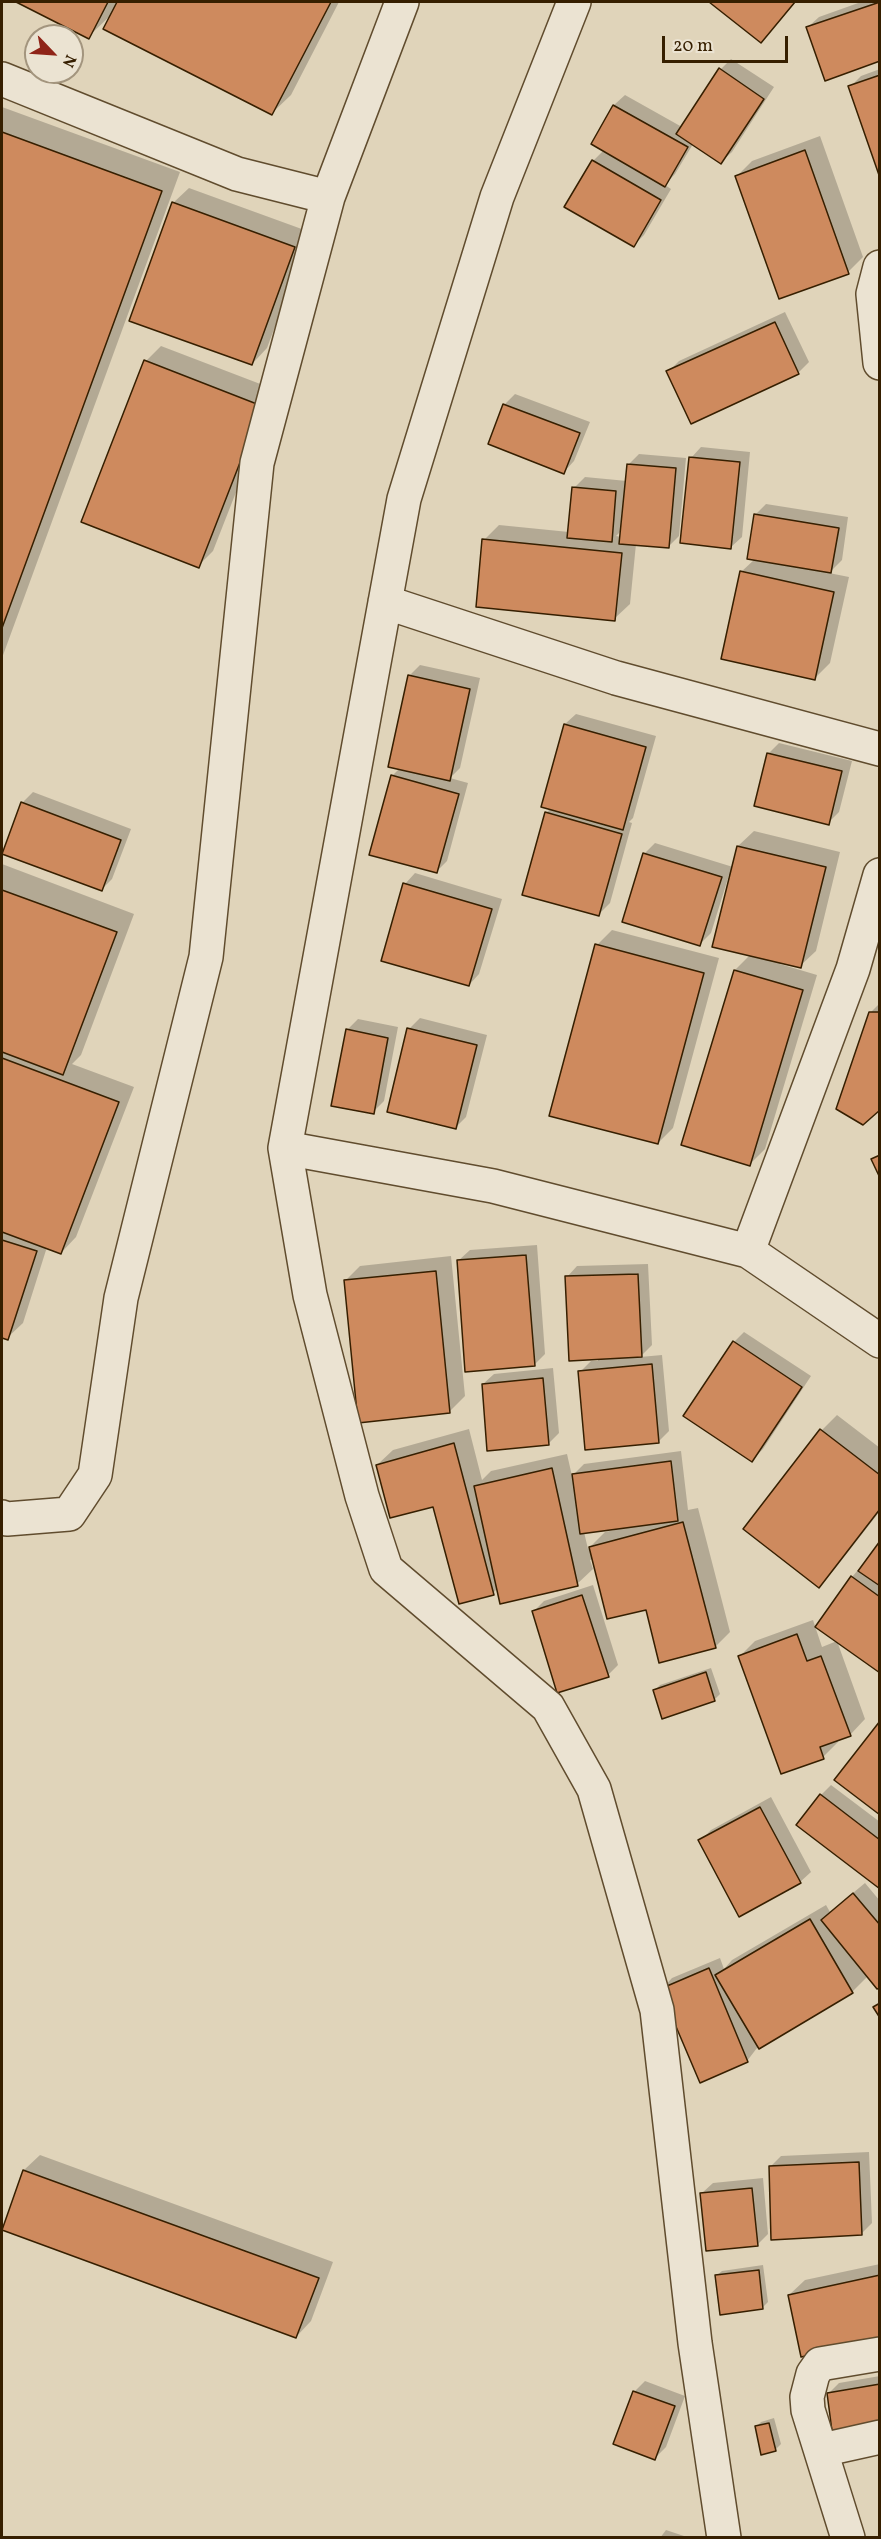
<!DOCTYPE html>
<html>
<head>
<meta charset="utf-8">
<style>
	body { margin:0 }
	#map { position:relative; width:881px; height:2539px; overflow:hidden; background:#e0d4ba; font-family:Vollkorn,serif }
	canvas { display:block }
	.frame { position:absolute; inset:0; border:3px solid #361f00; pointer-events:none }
	.north { position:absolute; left:24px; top:24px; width:60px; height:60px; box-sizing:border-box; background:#ebe3d2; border:2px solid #a3957e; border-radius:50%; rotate:115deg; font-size:16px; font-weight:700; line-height:24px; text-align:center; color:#361f00 }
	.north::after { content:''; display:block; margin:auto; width:21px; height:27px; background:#8f2418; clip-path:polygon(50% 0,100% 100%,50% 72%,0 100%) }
	.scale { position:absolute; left:662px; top:36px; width:126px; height:27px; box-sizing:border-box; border:3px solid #361f00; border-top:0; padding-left:8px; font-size:18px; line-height:21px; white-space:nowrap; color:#361f00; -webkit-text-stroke:4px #ebe3d2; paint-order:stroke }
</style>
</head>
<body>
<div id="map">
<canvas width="881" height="2539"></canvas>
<div class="frame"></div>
<div class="north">N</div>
<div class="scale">20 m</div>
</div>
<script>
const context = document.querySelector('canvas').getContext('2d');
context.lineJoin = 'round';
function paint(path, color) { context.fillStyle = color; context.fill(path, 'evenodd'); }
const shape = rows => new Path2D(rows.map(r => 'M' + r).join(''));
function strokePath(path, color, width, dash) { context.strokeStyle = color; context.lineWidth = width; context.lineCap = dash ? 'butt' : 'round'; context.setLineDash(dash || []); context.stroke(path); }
paint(shape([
	[20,2,339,2,291,95,272,113,111,15,88,37],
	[711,2,796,2,761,41],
	[861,2,880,2,880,60,808,27,819,17],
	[731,59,774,87,732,152,721,162,693,144,675,174,665,185,671,189,644,235,633,246,593,161,604,150,593,143,614,105,625,95,682,127,721,69],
	[880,69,880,173,850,87,861,76],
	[2,107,180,172,2,658],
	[820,136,863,257,848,272,737,176,752,161],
	[189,188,310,232,267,348,252,364,173,203],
	[785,312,809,362,798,373,668,372,679,361],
	[161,346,276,390,213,551,198,566,146,361],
	[515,394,590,422,574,461,564,472,490,443,505,404],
	[701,447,750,452,742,537,731,547,691,458],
	[639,454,686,458,679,536,668,547,636,544,630,604,614,619,484,540,499,525,569,532,574,488,585,477,627,481,628,465],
	[622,530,622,537,616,536],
	[766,504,848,517,842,560,829,573,849,577,830,663,815,678,741,572,755,559,755,515],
	[420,665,480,678,460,768,450,778,468,783,447,861,436,872,392,776,400,768,409,676],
	[576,714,656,736,633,818,629,822,632,823,610,903,599,914,546,813,551,808,565,724],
	[779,743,852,761,839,812,828,823,756,805,769,753],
	[33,792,131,829,112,879,102,889,22,803],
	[754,831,840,852,816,951,800,966,780,962,780,964,817,975,765,1149,750,1164,735,970,751,954,731,876,729,875,711,933,700,944,624,921,645,853,655,843,733,867,738,846],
	[2,864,134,914,81,1055,72,1064,134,1087,76,1237,61,1253,47,1247,23,1323,7,1338,2,1336],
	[415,873,502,899,479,974,469,985,405,884],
	[612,930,719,958,673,1128,658,1143,597,945],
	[880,1003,880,1108,870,1013],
	[420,1018,487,1035,466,1117,456,1127,409,1029],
	[358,1019,398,1027,384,1101,373,1112,347,1030],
	[537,1245,545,1354,534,1365,459,1260,470,1250],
	[451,1256,465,1396,450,1411,345,1281,360,1266],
	[648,1264,652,1345,640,1357,662,1355,669,1431,658,1442,580,1372,591,1361,598,1361,598,1358,567,1277,577,1266],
	[744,1332,811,1376,763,1449,752,1460,734,1342],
	[553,1368,559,1433,548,1444,483,1384,494,1374],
	[837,1415,880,1448,880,1511,834,1570,818,1586,745,1529,822,1430],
	[469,1429,482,1480,491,1471,567,1454,572,1476,584,1464,681,1451,688,1510,698,1508,730,1632,715,1647,647,1608,593,1559,590,1560,593,1569,577,1584,498,1588,493,1593,434,1505,377,1465,393,1450],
	[614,1528,615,1530,605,1532,588,1549,584,1532],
	[880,1544,880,1671,852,1577],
	[593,1585,618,1665,608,1675,534,1611,544,1601],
	[813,1620,822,1647,837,1641,865,1719,850,1735,837,1739,838,1742,823,1757,740,1656,755,1641],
	[711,1668,720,1694,714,1700,655,1690,660,1685],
	[831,1785,880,1822,880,1887,821,1795],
	[771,1797,811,1872,800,1882,700,1841,711,1830],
	[865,1883,880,1901,880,1986,868,1976,852,1992,757,2048,747,2061,700,2081,662,1989,672,1978,720,1958,724,1969,732,1960,826,1905,830,1912],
	[869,2152,872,2223,861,2234,770,2167,781,2156],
	[40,2155,333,2262,311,2321,296,2337,2,2229,24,2170],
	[763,2178,768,2234,757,2245,702,2193,713,2183],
	[880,2264,880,2339,789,2295,805,2280],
	[763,2265,768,2302,763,2307,716,2276,722,2271],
	[880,2376,880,2421,829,2393,839,2383],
	[645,2381,685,2396,666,2447,655,2458,615,2443,635,2391],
	[774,2418,781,2444,775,2450,756,2427,761,2422],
	[666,2530,690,2538,660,2538]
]), '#0003');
const building = shape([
	[16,2,108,2,89,39,16,2],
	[117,2,331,2,272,115,103,29,117,2],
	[709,2,795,2,761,43,709,2],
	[880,2,880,61,825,81,806,27,880,2],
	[719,68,764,99,721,164,676,134,719,68],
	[880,75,880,178,848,86,880,75],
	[613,105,688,147,665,187,591,144,613,105],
	[2,132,162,191,2,628,2,132],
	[805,150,849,274,779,299,735,176,805,150],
	[592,160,661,200,634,247,564,207,592,160],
	[172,202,295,247,252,365,129,321,172,202],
	[775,322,799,374,691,424,666,371,775,322],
	[144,360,262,406,199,568,81,522,144,360],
	[503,404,580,433,564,474,488,444,503,404],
	[689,457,740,462,731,549,680,543,689,457],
	[627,464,676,468,669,548,619,544,627,464],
	[572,487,616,491,612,542,567,538,572,487],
	[754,514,839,528,831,573,747,559,754,514],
	[482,539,622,553,615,621,476,607,482,539],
	[740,571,834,592,815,680,721,659,740,571],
	[408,675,470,689,450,781,388,767,408,675],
	[564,724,646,747,623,830,541,807,564,724],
	[767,753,842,771,829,825,754,806,767,753],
	[391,775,459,794,437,873,369,855,391,775],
	[21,802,121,840,102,891,2,854,21,802],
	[545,812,622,834,599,916,522,895,545,812],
	[737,846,826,867,801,968,712,947,737,846],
	[643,853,722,877,700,946,622,922,643,853],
	[403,883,492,909,469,986,381,961,403,883],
	[2,890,117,932,63,1075,2,1052,2,890],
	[595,944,704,973,658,1144,549,1116,595,944],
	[734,970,803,990,750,1166,681,1145,734,970],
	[869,1012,880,1012,880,1110,863,1125,836,1109,869,1012],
	[407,1028,477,1045,456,1129,387,1112,407,1028],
	[346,1029,388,1038,374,1114,331,1106,346,1029],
	[2,1058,119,1102,61,1254,2,1232,2,1058],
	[880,1155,880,1178,871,1159,880,1155],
	[2,1240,37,1251,8,1340,2,1338,2,1240],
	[526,1255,535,1366,465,1372,457,1260,526,1255],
	[436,1271,450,1413,358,1423,344,1280,436,1271],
	[638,1274,642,1357,569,1361,565,1276,638,1274],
	[733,1341,802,1387,752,1462,683,1416,733,1341],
	[652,1364,659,1443,585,1450,578,1371,652,1364],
	[543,1378,549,1445,487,1451,482,1384,543,1378],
	[820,1429,880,1475,880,1509,819,1588,743,1529,820,1429],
	[454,1443,494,1595,459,1604,433,1507,390,1518,376,1465,454,1443],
	[671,1461,678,1521,580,1534,572,1474,671,1461],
	[552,1468,578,1586,500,1604,474,1486,552,1468],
	[683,1522,716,1648,659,1663,646,1610,607,1619,589,1547,683,1522],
	[880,1541,880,1586,858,1571,880,1541],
	[851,1576,880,1597,880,1673,815,1627,851,1576],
	[582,1595,609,1677,557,1693,532,1611,582,1595],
	[797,1634,807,1661,821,1656,851,1736,820,1747,824,1759,781,1774,738,1656,797,1634],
	[706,1672,715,1701,662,1719,653,1690,706,1672],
	[880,1721,880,1815,834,1780,880,1721],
	[820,1794,880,1840,880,1889,796,1825,820,1794],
	[760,1807,801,1883,739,1917,698,1840,760,1807],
	[853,1893,880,1925,880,1988,877,1989,821,1920,853,1893],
	[810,1919,853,1993,759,2049,715,1975,810,1919],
	[709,1968,748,2062,700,2083,660,1989,709,1968],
	[880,2003,880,2018,873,2007,880,2003],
	[859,2162,862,2235,771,2240,769,2166,859,2162],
	[23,2170,319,2278,296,2338,2,2230,23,2170],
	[752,2188,758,2246,706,2251,700,2193,752,2188],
	[759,2270,763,2309,720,2315,715,2275,759,2270],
	[880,2275,880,2340,801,2357,788,2295,880,2275],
	[880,2384,880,2423,832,2431,827,2393,880,2384],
	[633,2391,675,2406,655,2460,613,2444,633,2391],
	[769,2423,776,2451,761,2455,755,2426,769,2423]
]);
paint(building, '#ce8a5e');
strokePath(building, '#361f00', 1.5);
const minor = shape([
	[574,2,497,197,404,499,285,1148,310,1295,362,1496,386,1569,548,1707,594,1789,657,2010,695,2343,724,2538],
	[2,79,237,174,328,197],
	[880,267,873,294,880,363],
	[385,602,616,678,880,749],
	[285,1148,493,1186,748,1251,880,1341],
	[748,1251,853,969,880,875],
	[2,1517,7,1519,69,1514,95,1475,121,1298,206,957,257,463,328,197,402,2],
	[822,2450,880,2437],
	[848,2538,808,2410,807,2397,813,2374,820,2364,880,2354]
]);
strokePath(minor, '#604c2e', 36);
strokePath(minor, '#ebe3d2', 33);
</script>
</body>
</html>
